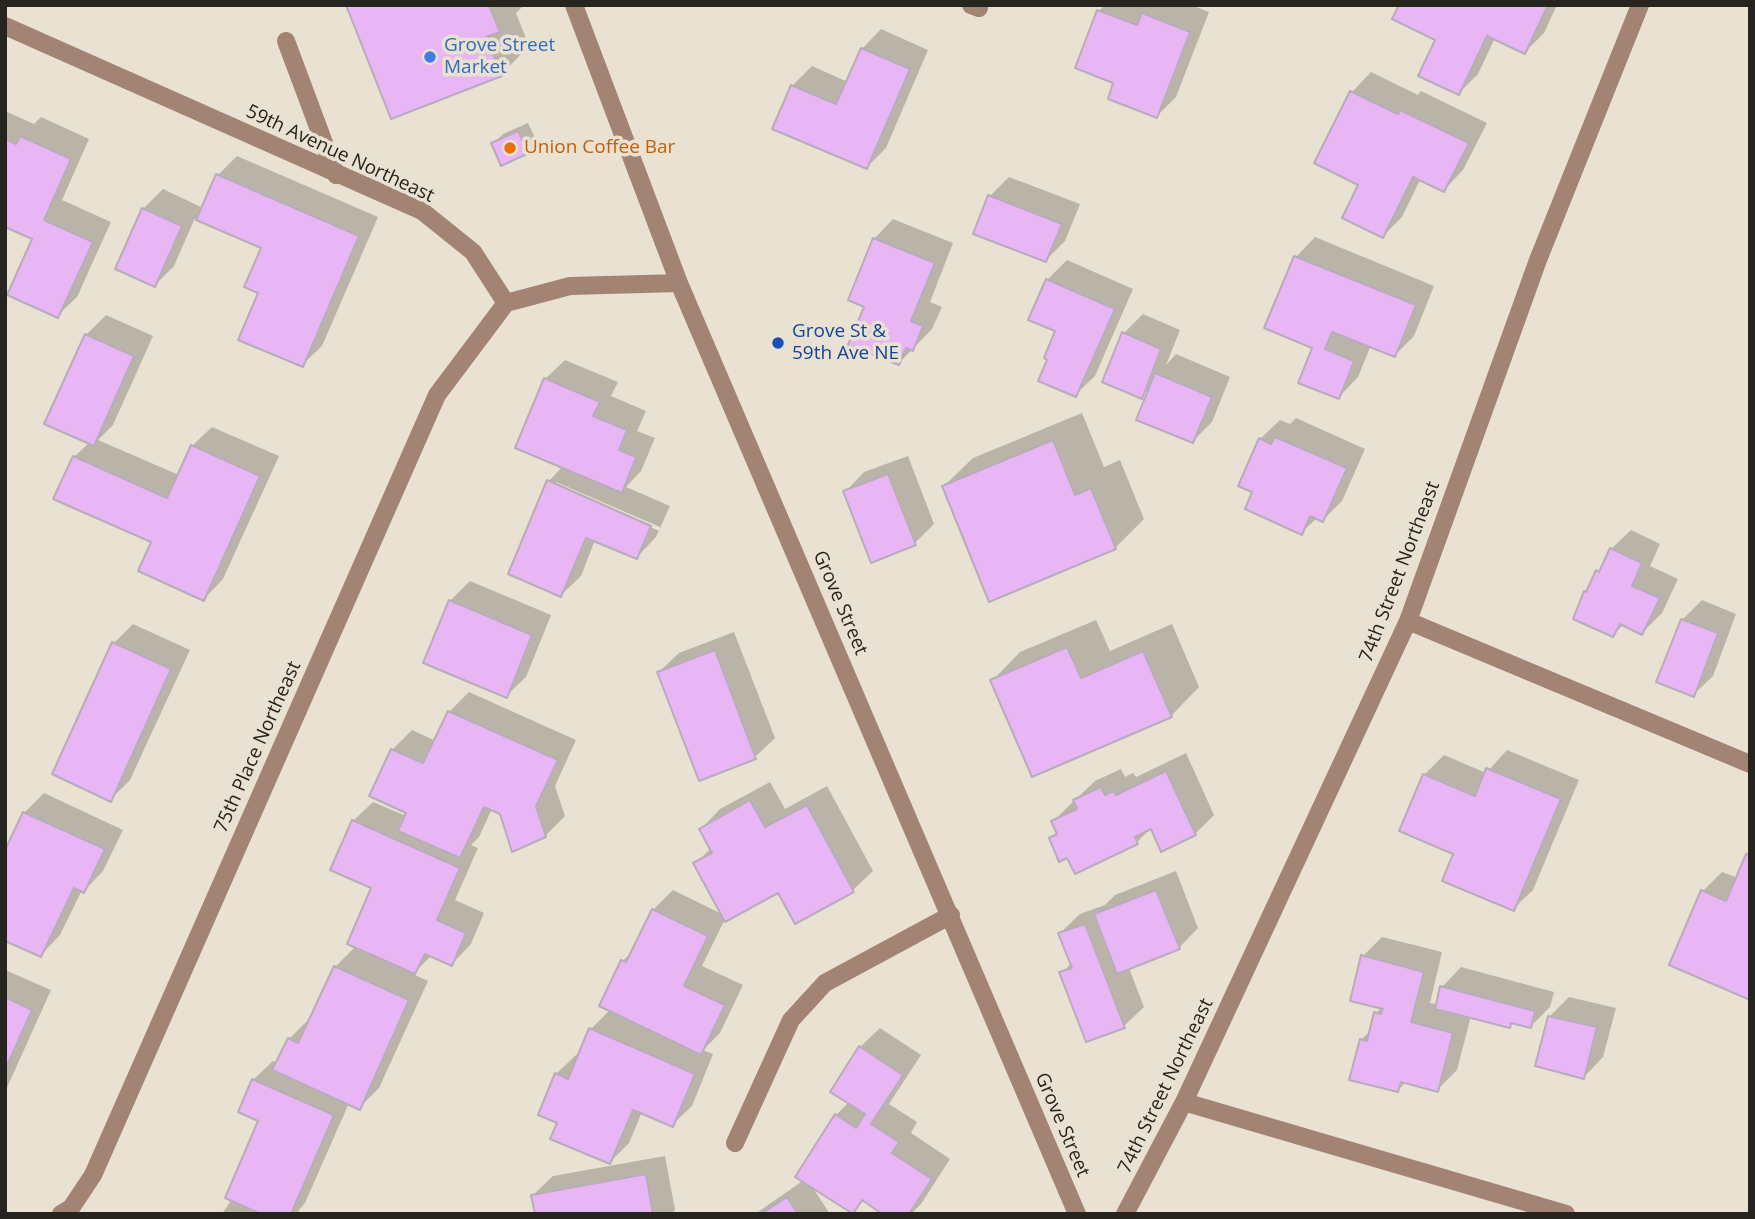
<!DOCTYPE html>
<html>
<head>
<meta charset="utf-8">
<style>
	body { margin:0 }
	#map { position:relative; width:1755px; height:1219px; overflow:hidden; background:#e9e2d2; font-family:"Open Sans",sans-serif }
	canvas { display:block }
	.frame { position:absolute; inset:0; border:7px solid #26241e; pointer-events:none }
</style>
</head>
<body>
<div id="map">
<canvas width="1755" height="1219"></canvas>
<div class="frame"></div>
</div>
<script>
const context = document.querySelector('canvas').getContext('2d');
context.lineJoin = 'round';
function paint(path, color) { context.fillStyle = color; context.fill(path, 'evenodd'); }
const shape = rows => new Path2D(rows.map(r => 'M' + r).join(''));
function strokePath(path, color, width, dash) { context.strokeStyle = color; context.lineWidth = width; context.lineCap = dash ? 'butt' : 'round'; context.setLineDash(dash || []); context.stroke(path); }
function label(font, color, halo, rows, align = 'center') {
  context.font = font + ' "Open Sans",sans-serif'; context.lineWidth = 7; context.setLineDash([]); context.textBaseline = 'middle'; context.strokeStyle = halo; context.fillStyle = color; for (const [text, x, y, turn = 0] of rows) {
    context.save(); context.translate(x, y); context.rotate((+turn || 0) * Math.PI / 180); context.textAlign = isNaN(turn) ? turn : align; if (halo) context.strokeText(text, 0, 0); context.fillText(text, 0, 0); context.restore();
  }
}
paint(shape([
	[348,5,524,5,516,13,529,46,501,75],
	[1105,5,1191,5,1209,12,1176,97,1157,116,1116,82,1099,11],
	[1401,5,1557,5,1544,33,1525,52,1495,38,1478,74,1459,93,1437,39],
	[881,29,928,50,886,148,867,167,792,86,812,66,848,82,862,49],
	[1371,72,1418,95,1421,91,1487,123,1463,170,1444,190,1421,178,1402,217,1383,236,1361,184,1316,163,1352,92],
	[5,111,34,124,41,117,89,139,62,200,111,222,77,297,57,316,34,238,5,225],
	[528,123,537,142,528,151,493,144,503,134],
	[237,156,378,217,322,346,302,365,261,292,264,247,195,218,174,266,155,285,143,209,163,189,203,208,218,175],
	[1009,177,1080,204,1065,241,1046,260,990,196],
	[893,219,953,243,930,302,942,307,932,329,899,363,874,239],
	[1315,237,1434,286,1414,336,1395,355,1371,345,1358,377,1339,397,1315,347,1296,257],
	[1067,260,1133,289,1095,376,1075,395,1058,330,1047,280],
	[1143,314,1180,330,1166,365,1176,354,1230,377,1212,422,1193,441,1152,386,1141,397,1124,333],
	[106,315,153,336,113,425,98,440,179,475,192,446,212,427,279,456,223,579,204,599,74,457,90,442,86,335],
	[565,360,618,382,611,396,646,411,637,431,655,438,641,471,626,487,670,506,656,537,637,557,595,540,581,576,561,595,549,481,563,466,545,379],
	[556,482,660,527,659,531,556,485],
	[1082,413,1104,467,1120,460,1144,519,1115,548,944,486,973,458],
	[1296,418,1365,449,1342,501,1323,520,1317,518,1301,533,1254,492,1260,439,1280,420,1290,424],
	[908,456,934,524,915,543,845,492,864,472],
	[1631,530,1660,544,1650,566,1678,579,1662,613,1642,633,1624,624,1613,635,1576,618,1585,591,1604,565,1611,549],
	[470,581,551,615,526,677,506,696,450,601],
	[1702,600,1736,614,1713,676,1693,695,1682,620],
	[1096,620,1110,651,1172,624,1199,687,1171,716,992,681,1020,652],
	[133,624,190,650,130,780,111,799,114,643],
	[734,632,775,738,755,757,659,672,679,653],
	[469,692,576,740,555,786,565,816,545,836,492,809,479,837,471,845,478,848,455,900,484,913,471,944,452,964,432,955,413,974,428,981,379,1088,359,1108,349,1103,305,1203,298,1211,304,1214,222,1214,232,1199,260,1120,253,1080,273,1061,278,1063,289,1039,309,1019,311,1020,335,967,356,946,374,887,353,821,373,802,406,816,408,812,392,750,412,730,436,741,449,712],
	[1507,750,1579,780,1533,890,1513,909,1455,853,1424,775,1444,755,1486,773],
	[1186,753,1214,815,1195,834,1152,827,1137,842,1075,872,1068,856,1051,839,1058,832,1053,821,1095,781,1121,769,1125,777,1133,773,1136,777],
	[770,782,785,809,827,786,873,871,853,890,796,921,779,890,724,921,702,966,743,985,720,1033,703,1050,713,1054,692,1106,672,1125,642,1112,629,1143,610,1162,559,1122,556,1074,576,1055,580,1056,591,1029,610,1010,601,1006,623,961,635,948,653,910,673,890,722,914,695,864,711,848,701,829,720,809],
	[44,793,123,830,103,871,84,891,82,890,60,935,41,955,24,813],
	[1750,852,1750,998,1703,891,1722,872,1738,878],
	[1176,871,1198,928,1179,948,1129,968,1144,1007,1124,1026,1062,973,1072,962,1060,933,1080,914,1105,905,1115,895],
	[1382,937,1442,952,1430,1003,1438,1005,1442,987,1461,967,1554,992,1550,1007,1531,1026,1513,1022,1509,1026,1471,1016,1457,1070,1437,1090,1406,1082,1398,1090,1361,1040,1372,1029,1376,1013,1382,1007,1363,956],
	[5,970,51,990,5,1092],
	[1569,997,1616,1008,1603,1057,1584,1077,1550,1016],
	[880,1028,921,1055,889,1104,917,1122,911,1133,950,1159,921,1204,911,1214,886,1214,864,1200,853,1212,811,1185,830,1214,755,1214,804,1180,836,1115,849,1102,860,1047],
	[665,1156,675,1210,671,1214,537,1214,533,1195,553,1176]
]), '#0003');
const building = shape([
	[346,5,489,5,500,32,486,37,502,76,391,119,346,5],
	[1399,5,1548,5,1525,54,1487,36,1459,95,1418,76,1435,40,1392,19,1399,5],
	[1097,10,1137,25,1142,13,1190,32,1157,118,1108,99,1113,83,1075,68,1097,10],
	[861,48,910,69,867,169,772,129,791,85,836,104,861,48],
	[1350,91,1398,114,1400,110,1469,143,1444,192,1413,177,1383,238,1342,218,1358,185,1314,163,1350,91],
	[518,131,529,153,501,166,491,143,518,131],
	[20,136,71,159,44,220,93,242,58,318,7,295,32,239,5,227,5,139,16,144,20,136],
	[216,174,359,236,303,367,238,340,258,293,244,287,261,248,196,220,216,174],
	[988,195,1062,224,1046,262,973,234,988,195],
	[142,208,182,226,155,287,115,269,142,208],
	[873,238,935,263,911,321,923,326,913,351,906,348,899,365,848,345,864,307,848,300,873,238],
	[1294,256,1416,305,1395,357,1332,332,1325,349,1354,361,1339,399,1298,383,1312,348,1264,328,1294,256],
	[1046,279,1115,309,1076,397,1038,381,1047,360,1044,358,1055,331,1028,320,1046,279],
	[1122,332,1161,349,1142,399,1102,382,1122,332],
	[85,334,134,356,94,446,44,424,85,334],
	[1155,373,1212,397,1193,443,1136,420,1155,373],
	[544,378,600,402,593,416,627,430,619,450,636,457,622,493,515,448,544,378],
	[1275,437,1347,468,1323,522,1310,516,1302,535,1245,509,1252,492,1238,486,1259,438,1271,444,1275,437],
	[1053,440,1075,495,1091,488,1116,549,989,602,942,486,1053,440],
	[191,445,260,476,204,601,138,571,151,542,53,499,73,456,167,498,191,445],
	[888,474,916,545,871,563,843,491,888,474],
	[547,480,651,526,637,559,586,538,561,597,508,574,547,480],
	[1610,548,1642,563,1632,586,1660,598,1642,635,1620,624,1613,637,1573,619,1584,591,1586,592,1596,570,1599,572,1610,548],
	[449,600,532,635,507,698,423,663,449,600],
	[1681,619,1718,633,1694,697,1656,682,1681,619],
	[112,642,171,669,111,802,52,774,112,642],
	[1067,647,1081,678,1143,651,1172,717,1032,777,990,680,1067,647],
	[715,650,756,759,699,781,657,672,715,650],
	[448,711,558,760,536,806,546,837,512,852,500,814,484,807,460,858,398,831,406,813,369,796,391,749,423,763,448,711],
	[1486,768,1561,799,1514,911,1442,881,1453,854,1399,831,1423,774,1475,796,1486,768],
	[1166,771,1196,835,1161,852,1151,829,1135,837,1138,844,1075,874,1067,858,1059,862,1049,838,1057,834,1051,821,1077,809,1073,800,1101,787,1105,795,1113,791,1116,795,1166,771],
	[750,800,765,827,807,805,854,892,795,924,778,893,725,922,693,863,712,853,699,829,750,800],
	[23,812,105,849,84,893,74,888,41,957,5,941,5,850,23,812],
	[352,820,460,868,437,920,466,933,452,966,425,954,415,974,347,944,371,888,330,870,352,820],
	[1746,854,1750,855,1750,1000,1669,965,1701,890,1726,901,1746,854],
	[1156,890,1180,949,1117,974,1094,914,1156,890],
	[652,909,708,936,684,986,725,1005,701,1055,599,1006,621,960,626,962,652,909],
	[1085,924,1125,1028,1086,1042,1059,972,1072,968,1058,933,1085,924],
	[1361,955,1424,972,1411,1022,1453,1033,1438,1092,1401,1082,1398,1092,1349,1080,1360,1039,1367,1041,1374,1012,1381,1014,1383,1009,1350,1001,1361,955],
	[334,966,409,1000,360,1110,272,1070,288,1038,298,1043,334,966],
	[1440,986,1535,1011,1531,1028,1511,1023,1510,1028,1435,1009,1440,986],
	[5,997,32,1010,5,1070,5,997],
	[1548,1016,1597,1027,1584,1079,1535,1066,1548,1016],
	[589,1028,695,1074,673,1127,633,1110,610,1164,550,1139,557,1123,538,1115,555,1073,568,1079,589,1028],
	[859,1046,903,1075,871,1124,899,1142,892,1153,932,1179,909,1214,882,1214,862,1200,853,1214,795,1177,835,1114,856,1128,865,1114,830,1092,859,1046],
	[252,1079,334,1115,291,1214,261,1214,225,1198,258,1121,238,1112,252,1079],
	[646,1174,653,1214,535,1214,531,1195,646,1174],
	[787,1197,798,1214,761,1214,787,1197]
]);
paint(building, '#e8b6f4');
strokePath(building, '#b7acba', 2);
strokePath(shape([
	[574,5,679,283,1077,1214],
	[971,5,979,8],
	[5,26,422,211,473,252,506,303,570,286,679,283],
	[286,41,336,175],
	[1408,621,1750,764],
	[1184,1102,1566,1214],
	[735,1143,791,1020,825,983,951,915],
	[61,1214,71,1208,93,1175,437,395,506,303],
	[1125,1214,1184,1102,1408,621,1538,260,1640,5]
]), '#a38474', 18);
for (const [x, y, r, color] of [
	[430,57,7,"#3f7fe0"],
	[510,148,7,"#e8710a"],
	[778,343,7,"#1a4fb4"]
]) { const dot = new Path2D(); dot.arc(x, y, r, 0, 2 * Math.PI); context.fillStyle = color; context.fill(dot); strokePath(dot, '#e9e2d2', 2.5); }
label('19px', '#366cbe', '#e9e2d2', [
	["Grove Street",444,46],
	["Market",444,68]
], 'left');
label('19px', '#c56008', '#e9e2d2', [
	["Union Coffee Bar",524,148]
], 'left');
label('19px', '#26241e', '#e9e2d2', [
	["59th Avenue Northeast",340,154,25],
	["74th Street Northeast",1400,572,-69],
	["Grove Street",840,603,67],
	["75th Place Northeast",258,747,-66],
	["74th Street Northeast",1166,1086,-64],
	["Grove Street",1062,1125,67]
]);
label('19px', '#164399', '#e9e2d2', [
	["Grove St &",792,332],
	["59th Ave NE",792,354]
], 'left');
</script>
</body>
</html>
